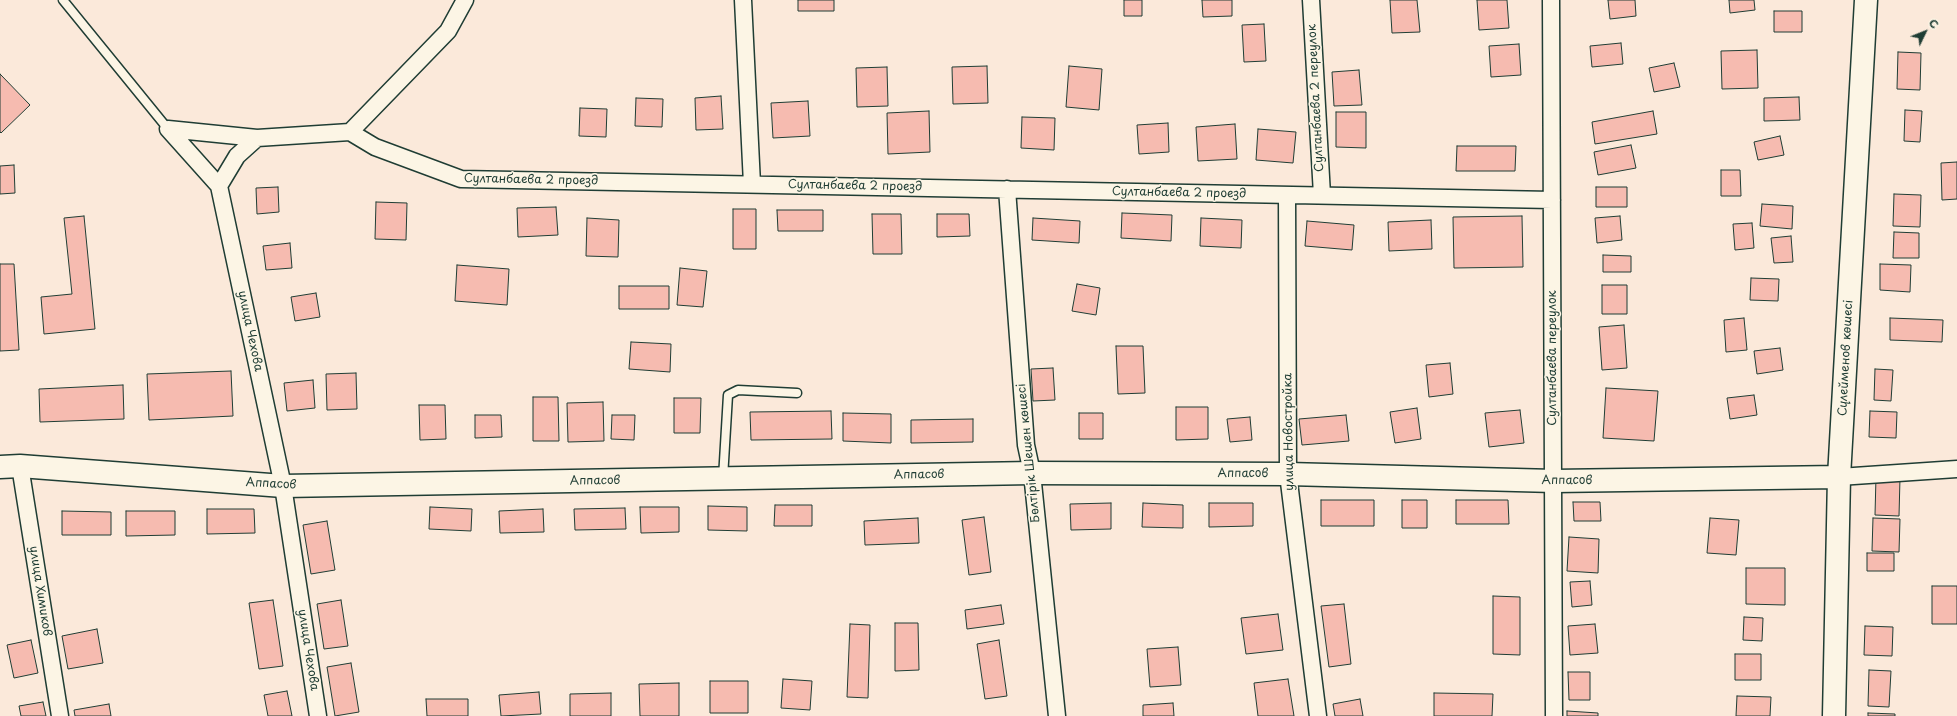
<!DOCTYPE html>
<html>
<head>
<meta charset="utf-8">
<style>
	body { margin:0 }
	#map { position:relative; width:1957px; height:716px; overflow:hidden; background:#fbe9da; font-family:"Playpen Sans",sans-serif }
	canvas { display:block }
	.north { position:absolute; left:1905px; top:12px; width:40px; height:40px; -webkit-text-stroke:3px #fcf5e5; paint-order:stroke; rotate:47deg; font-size:11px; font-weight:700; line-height:16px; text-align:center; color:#1f3d34 }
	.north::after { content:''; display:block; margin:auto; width:14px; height:18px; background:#1f3d34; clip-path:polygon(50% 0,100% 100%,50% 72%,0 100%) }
</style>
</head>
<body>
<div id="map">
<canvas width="1957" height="716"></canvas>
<div class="north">С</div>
</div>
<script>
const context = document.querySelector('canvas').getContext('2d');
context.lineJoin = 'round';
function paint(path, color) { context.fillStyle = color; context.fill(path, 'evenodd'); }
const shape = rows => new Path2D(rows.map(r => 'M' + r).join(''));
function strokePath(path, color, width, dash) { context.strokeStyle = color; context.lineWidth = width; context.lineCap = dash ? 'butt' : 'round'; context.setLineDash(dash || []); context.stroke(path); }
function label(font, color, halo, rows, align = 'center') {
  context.font = font + ' "Playpen Sans",sans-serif'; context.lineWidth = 3; context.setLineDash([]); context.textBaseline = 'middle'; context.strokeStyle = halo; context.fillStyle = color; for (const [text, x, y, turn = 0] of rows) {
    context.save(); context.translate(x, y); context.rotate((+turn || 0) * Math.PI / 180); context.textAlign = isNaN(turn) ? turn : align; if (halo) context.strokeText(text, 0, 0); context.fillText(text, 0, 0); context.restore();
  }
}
const building = shape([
	[798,0,834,0,834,11,798,11,798,0],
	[1124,0,1142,0,1142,16,1124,16,1124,0],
	[1202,0,1232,0,1232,16,1203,17,1202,0],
	[1390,0,1417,0,1420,32,1392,33,1390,0],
	[1477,0,1507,0,1509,28,1479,30,1477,0],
	[1608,0,1635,0,1636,16,1610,19,1608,0],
	[1729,0,1754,0,1755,10,1730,13,1729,0],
	[1774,11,1802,11,1802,32,1774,32,1774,11],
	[1264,24,1266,61,1244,62,1242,25,1264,24],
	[1621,43,1623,64,1592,67,1590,46,1621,43],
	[1519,44,1521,75,1491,77,1489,46,1519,44],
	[1757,50,1758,88,1722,89,1721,51,1757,50],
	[1898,52,1921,53,1920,90,1897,89,1898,52],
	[1674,63,1680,87,1654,92,1649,68,1674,63],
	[987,66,988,103,953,104,952,67,987,66],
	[1069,66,1102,69,1099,110,1066,107,1069,66],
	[887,67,888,106,857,107,856,68,887,67],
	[1359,70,1362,105,1334,106,1332,72,1359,70],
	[0,74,30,105,1,133,0,132,0,74],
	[721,96,723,129,696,130,695,98,721,96],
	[1799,97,1800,120,1764,121,1764,98,1799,97],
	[636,98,663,99,662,127,635,126,636,98],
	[808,101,810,136,773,138,771,103,808,101],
	[580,108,607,109,606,137,579,136,580,108],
	[1905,110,1922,111,1920,142,1904,141,1905,110],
	[929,111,930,152,888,154,887,113,929,111],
	[1653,111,1657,134,1595,144,1592,122,1653,111],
	[1336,112,1366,112,1366,148,1336,147,1336,112],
	[1022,117,1055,118,1054,150,1021,148,1022,117],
	[1168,123,1169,152,1139,154,1137,125,1168,123],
	[1235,124,1237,159,1198,161,1196,127,1235,124],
	[1258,129,1296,132,1293,163,1256,160,1258,129],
	[1780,136,1784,155,1758,160,1754,142,1780,136],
	[1631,145,1636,168,1598,175,1594,152,1631,145],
	[1457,146,1516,146,1515,171,1456,171,1457,146],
	[1957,162,1957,199,1942,200,1941,163,1957,162],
	[14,165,15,193,0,194,0,166,14,165],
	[1721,170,1740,170,1741,196,1721,196,1721,170],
	[278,187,279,212,257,214,256,188,278,187],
	[1596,187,1627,187,1627,207,1596,207,1596,187],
	[1894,194,1921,195,1920,227,1893,226,1894,194],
	[376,202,407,203,406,240,375,239,376,202],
	[1762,204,1793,206,1792,229,1760,226,1762,204],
	[556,207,558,235,518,237,517,208,556,207],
	[733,209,756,209,756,249,733,249,733,209],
	[777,210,823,210,823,231,778,231,777,210],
	[1122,213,1172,215,1171,241,1121,238,1122,213],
	[872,214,901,214,902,254,873,254,872,214],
	[937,214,969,214,970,236,937,237,937,214],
	[84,216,95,329,44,334,41,297,72,294,64,218,84,216],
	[1522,216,1523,267,1454,268,1453,217,1522,216],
	[1620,216,1622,240,1597,243,1595,218,1620,216],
	[587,218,619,220,618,257,586,256,587,218],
	[1033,218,1080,221,1079,243,1032,240,1033,218],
	[1201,218,1242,220,1241,248,1200,246,1201,218],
	[1431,220,1432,249,1389,251,1388,222,1431,220],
	[1307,221,1354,225,1352,250,1305,246,1307,221],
	[1752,223,1754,248,1735,250,1733,224,1752,223],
	[1894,232,1919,233,1919,258,1893,258,1894,232],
	[1791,236,1793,262,1774,263,1771,238,1791,236],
	[290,243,292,268,266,270,263,246,290,243],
	[1603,255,1631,256,1631,272,1603,272,1603,255],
	[0,264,14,264,19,350,0,351,0,264],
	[1880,264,1911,265,1910,292,1880,290,1880,264],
	[457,265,509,269,507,305,455,301,457,265],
	[680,268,707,271,703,307,677,305,680,268],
	[1751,278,1779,279,1778,301,1750,300,1751,278],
	[1077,284,1100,288,1096,315,1072,311,1077,284],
	[1602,285,1627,285,1627,314,1602,314,1602,285],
	[619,286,669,286,669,309,619,309,619,286],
	[316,293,320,317,295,321,291,297,316,293],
	[1744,318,1747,350,1726,352,1724,320,1744,318],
	[1890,318,1943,320,1942,342,1890,340,1890,318],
	[1624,325,1627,368,1602,370,1599,327,1624,325],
	[631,342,671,344,670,372,629,369,631,342],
	[1116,346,1143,346,1145,393,1118,394,1116,346],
	[1780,348,1783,370,1757,374,1754,351,1780,348],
	[1450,363,1453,394,1429,397,1426,365,1450,363],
	[1053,368,1055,400,1033,401,1031,369,1053,368],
	[1875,369,1893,370,1891,401,1874,400,1875,369],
	[231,371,233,416,149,420,147,374,231,371],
	[356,373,357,409,327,410,326,374,356,373],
	[313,380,315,408,287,411,284,383,313,380],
	[123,385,124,419,40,422,39,389,123,385],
	[1606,388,1658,391,1654,441,1603,438,1606,388],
	[1754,395,1757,415,1730,419,1727,398,1754,395],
	[533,397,558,397,559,441,533,441,533,397],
	[674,398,701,398,700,433,674,433,674,398],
	[603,402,604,441,568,442,567,403,603,402],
	[419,405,445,405,446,439,420,440,419,405],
	[1176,407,1208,407,1208,439,1176,440,1176,407],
	[1417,408,1421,439,1395,443,1390,412,1417,408],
	[1520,410,1524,443,1489,447,1485,413,1520,410],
	[831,411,832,439,751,440,750,412,831,411],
	[1870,411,1897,412,1896,438,1869,437,1870,411],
	[843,413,891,414,891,443,843,441,843,413],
	[1079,413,1103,413,1103,439,1079,439,1079,413],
	[475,415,501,415,502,437,475,438,475,415],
	[612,415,635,415,634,440,611,439,612,415],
	[1346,415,1349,441,1302,445,1299,419,1346,415],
	[1250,417,1252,440,1230,442,1227,419,1250,417],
	[973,419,973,442,911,443,911,420,973,419],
	[1876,477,1900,478,1899,516,1875,515,1876,477],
	[1321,500,1374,500,1374,526,1321,526,1321,500],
	[1402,500,1427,500,1427,528,1402,528,1402,500],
	[1456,500,1508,500,1509,524,1456,524,1456,500],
	[1573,502,1600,502,1601,521,1574,521,1573,502],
	[1111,503,1111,529,1071,530,1070,504,1111,503],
	[1143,503,1183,505,1183,528,1142,527,1143,503],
	[1209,503,1253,503,1253,526,1209,527,1209,503],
	[775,505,812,505,812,526,774,526,775,505],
	[708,506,747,507,747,531,708,530,708,506],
	[430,507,472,509,471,531,429,529,430,507],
	[640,507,679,507,679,532,641,533,640,507],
	[625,508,626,529,575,530,574,509,625,508],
	[207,509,254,509,255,533,207,534,207,509],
	[543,509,544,532,500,533,499,511,543,509],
	[62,511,111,512,111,535,62,535,62,511],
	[126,511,175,511,175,535,126,536,126,511],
	[984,517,991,572,969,575,962,520,984,517],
	[918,518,919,543,865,545,864,521,918,518],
	[1710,518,1739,520,1736,555,1707,553,1710,518],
	[1873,518,1900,519,1899,552,1872,551,1873,518],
	[327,521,335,570,311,574,303,525,327,521],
	[1569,537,1599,539,1598,573,1567,571,1569,537],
	[1867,553,1894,553,1894,571,1867,571,1867,553],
	[1746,568,1785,568,1785,605,1746,604,1746,568],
	[1590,581,1592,605,1572,607,1570,582,1590,581],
	[1932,586,1957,586,1957,624,1932,624,1932,586],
	[1493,596,1520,597,1520,655,1493,654,1493,596],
	[273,600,283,666,259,669,249,603,273,600],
	[341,600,348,646,324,649,317,604,341,600],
	[1344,604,1351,664,1329,667,1321,606,1344,604],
	[1001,605,1004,624,967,629,965,610,1001,605],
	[1278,614,1283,650,1246,654,1241,618,1278,614],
	[1744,617,1763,618,1762,641,1743,640,1744,617],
	[895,623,918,623,919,670,895,671,895,623],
	[850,624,870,625,868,698,847,697,850,624],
	[1595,624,1598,653,1570,655,1568,626,1595,624],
	[1865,626,1893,627,1892,656,1864,655,1865,626],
	[97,629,103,663,68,669,62,636,97,629],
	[31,640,38,673,14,678,7,645,31,640],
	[999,640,1007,696,985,699,977,644,999,640],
	[1178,647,1181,685,1150,687,1147,649,1178,647],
	[1735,654,1761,654,1761,680,1735,680,1735,654],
	[351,663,359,712,335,716,327,667,351,663],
	[1869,670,1891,671,1889,707,1868,706,1869,670],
	[1568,672,1590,672,1590,700,1569,700,1568,672],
	[783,679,812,681,810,710,781,708,783,679],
	[1288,679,1294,716,1258,716,1254,683,1288,679],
	[710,681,748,681,748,713,710,713,710,681],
	[679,683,679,716,640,716,639,684,679,683],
	[287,691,292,716,268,716,264,695,287,691],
	[539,692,541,714,501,716,499,695,539,692],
	[611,693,611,716,570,716,570,694,611,693],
	[1434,693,1493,694,1492,716,1434,716,1434,693],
	[1737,696,1771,697,1770,716,1736,716,1737,696],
	[426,699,468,699,468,716,427,716,426,699],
	[1360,699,1363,716,1335,716,1333,704,1360,699],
	[43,702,46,716,21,716,19,706,43,702],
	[1173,703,1174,716,1143,716,1143,705,1173,703],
	[109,704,111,716,75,716,74,710,109,704],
	[1567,711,1598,713,1598,716,1567,716,1567,711],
	[1868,713,1895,714,1895,716,1868,716,1868,713]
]);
paint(building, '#f6bbb0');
strokePath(building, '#1f3d34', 1);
const lane = shape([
	[63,0,168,129],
	[723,478,728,395,738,390,797,393]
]);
const street = shape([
	[743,0,752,184],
	[1311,0,1322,195],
	[1551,0,1554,716],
	[168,129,257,138,350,132,375,147,461,179,1552,200],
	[168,129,219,186,283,486,318,716],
	[350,132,448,31,465,0],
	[219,186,237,156,257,138],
	[1007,189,1026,445,1032,473,1057,716],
	[1287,195,1288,474,1318,716],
	[20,466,60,716],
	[1839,477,1957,469]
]);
const secondary = shape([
	[0,467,20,466,283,486,1032,473,1288,474,1554,481,1839,477],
	[1834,716,1839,477,1866,0]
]);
strokePath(lane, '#1f3d34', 11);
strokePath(street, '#1f3d34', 19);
strokePath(secondary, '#1f3d34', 25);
strokePath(lane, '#fcf5e5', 8);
strokePath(street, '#fcf5e5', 16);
strokePath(secondary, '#fcf5e5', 22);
label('12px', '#1f3d34', '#fcf5e5', [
	["Султанбаева 2 переулок",1316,98,-93],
	["Султанбаева 2 проезд",531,180,1],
	["Султанбаева 2 проезд",855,186,1],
	["Султанбаева 2 проезд",1179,193,1],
	["улица Чехова",250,331,78],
	["Султанбаева переулок",1553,358,-90],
	["Сүлейменов көшесі",1846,358,-87],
	["улица Новостройка",1289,432,-91],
	["Бөлтірік Шешен көшесі",1029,453,-96],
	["Аппасов",1243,474],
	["Аппасов",919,475,-1],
	["Аппасов",595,481,-1],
	["Аппасов",1567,481],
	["Аппасов",271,484,3],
	["улица Химиков",40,591,81],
	["улица Чехова",308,650,81]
]);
</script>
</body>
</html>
